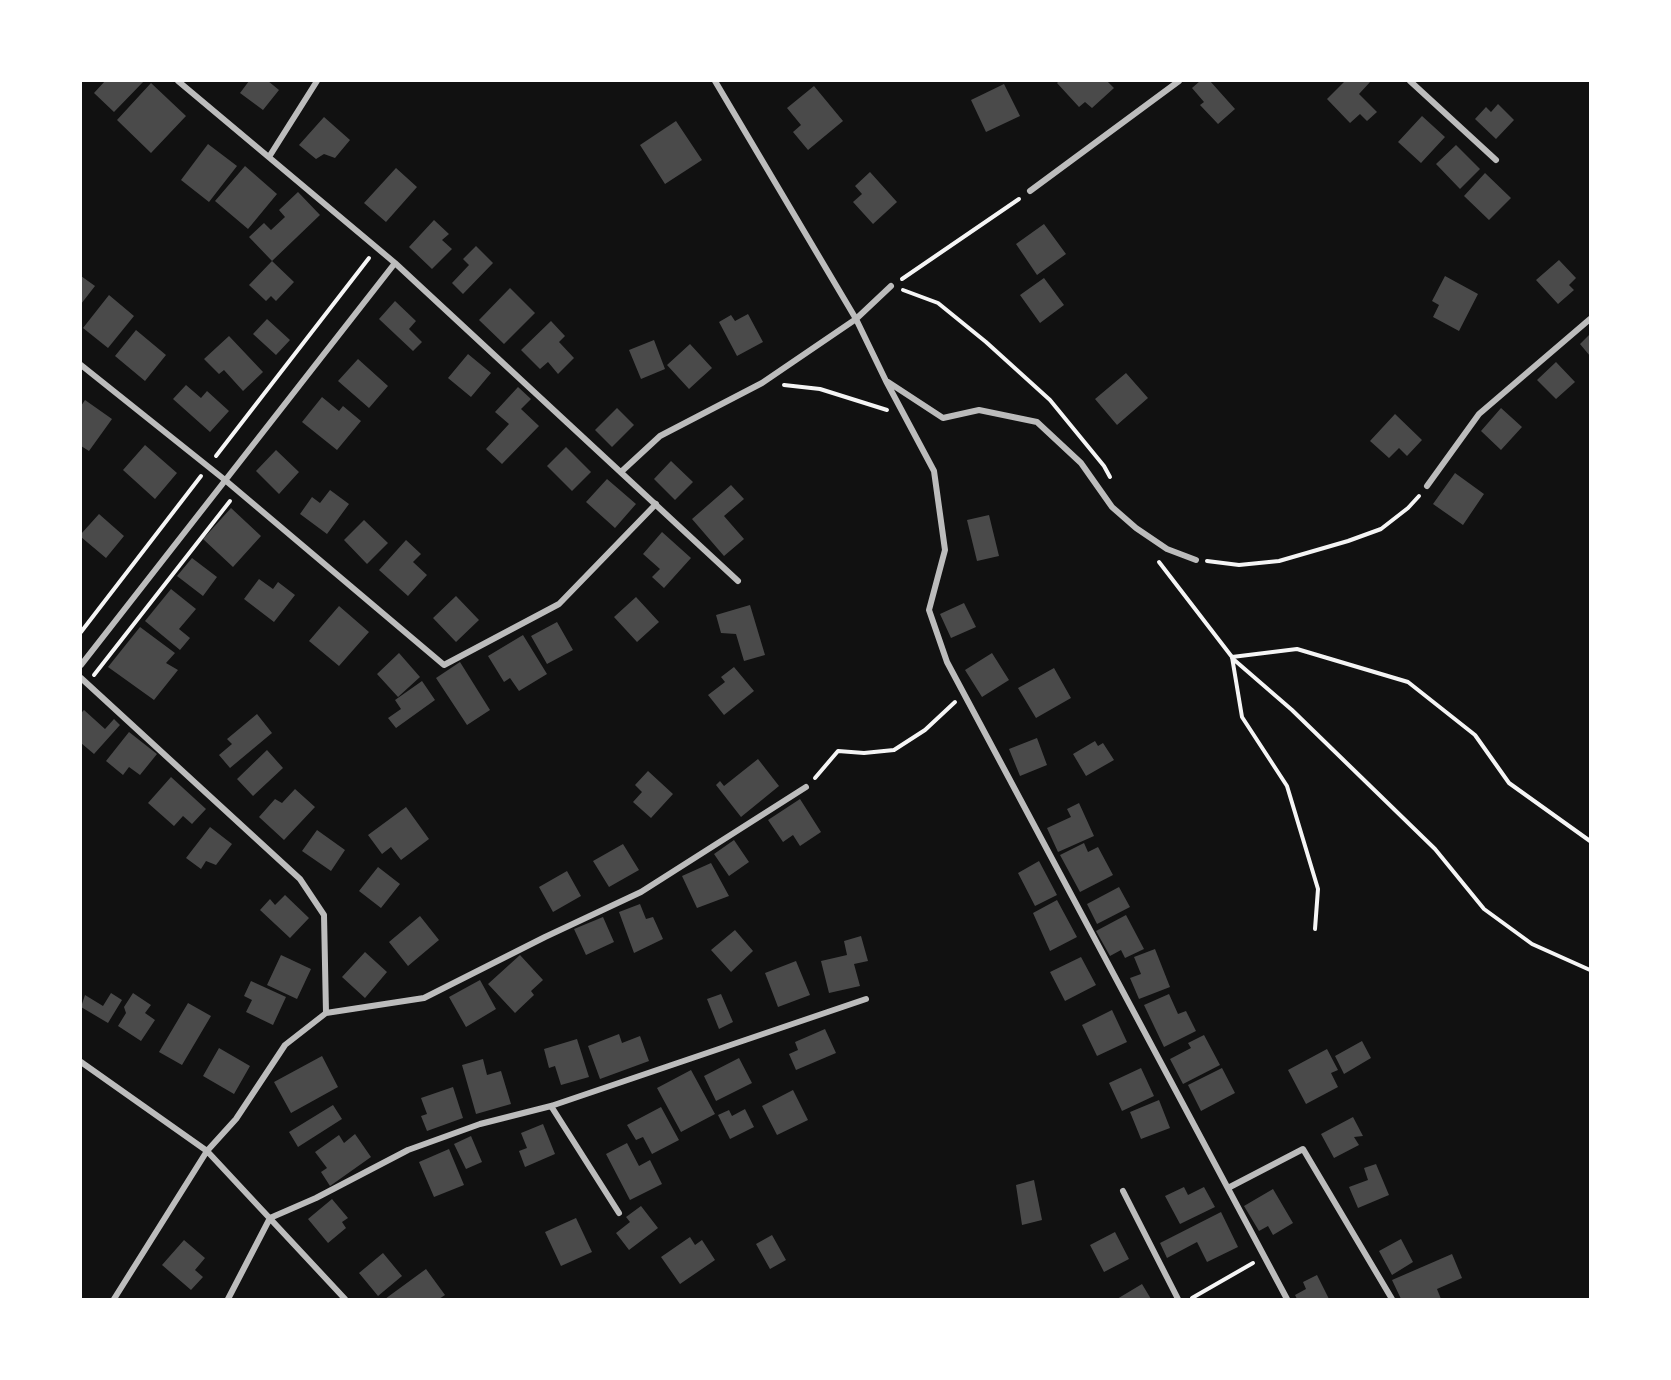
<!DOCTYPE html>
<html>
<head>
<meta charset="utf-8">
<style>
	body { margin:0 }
	#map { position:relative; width:1671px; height:1380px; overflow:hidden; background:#111; font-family:"DM Sans",sans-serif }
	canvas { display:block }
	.frame { position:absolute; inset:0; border:82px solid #fff; pointer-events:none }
</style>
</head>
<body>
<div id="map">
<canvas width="1671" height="1380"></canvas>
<div class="frame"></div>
</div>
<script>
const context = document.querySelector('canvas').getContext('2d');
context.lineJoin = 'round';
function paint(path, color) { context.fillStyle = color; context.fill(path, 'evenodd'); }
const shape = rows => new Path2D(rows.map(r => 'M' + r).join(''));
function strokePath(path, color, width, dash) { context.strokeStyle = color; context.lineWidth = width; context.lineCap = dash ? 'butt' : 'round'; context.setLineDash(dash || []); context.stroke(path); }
paint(shape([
	[105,81,144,81,114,112,94,93],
	[249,81,268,81,279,90,263,110,240,93],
	[1059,81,1107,81,1114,88,1092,108,1085,102,1079,107,1057,83],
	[1200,81,1210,81,1235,109,1218,124,1200,105,1204,102,1192,88],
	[1345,81,1371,81,1359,94,1377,112,1367,121,1360,114,1350,123,1327,99],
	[151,83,186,116,151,153,117,120],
	[1004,84,1020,116,986,132,971,100],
	[814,86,843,121,808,150,793,132,801,125,787,108],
	[1498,104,1514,120,1496,139,1475,119,1486,107,1491,112],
	[1422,116,1445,137,1421,163,1398,142],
	[324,117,350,140,335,158,324,154,316,159,299,145],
	[676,121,702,160,665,184,640,145],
	[208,144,237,166,209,202,181,180],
	[1456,145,1480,169,1460,189,1436,164],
	[245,166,277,194,248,229,215,201],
	[396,168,417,187,386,222,364,203],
	[870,172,897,202,873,224,853,202,862,194,855,186],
	[1485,173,1511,198,1489,220,1464,196],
	[298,192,320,215,272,261,249,237,264,223,271,230,285,217,279,210],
	[434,220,449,234,442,240,452,249,432,269,409,247],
	[1044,224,1066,254,1037,275,1016,244],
	[476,246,493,263,463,294,452,283,469,265,463,259],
	[1559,260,1576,278,1569,285,1574,290,1558,304,1536,280],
	[272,261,294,282,276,301,271,296,266,301,249,285],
	[81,276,95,286,81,304],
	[1445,276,1478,294,1459,331,1433,317,1439,305,1432,301],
	[1044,278,1064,305,1040,323,1020,295],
	[510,288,535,313,504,344,479,320],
	[109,295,134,316,108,348,83,328],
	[395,301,416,321,409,329,422,342,413,351,379,319],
	[748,314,763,342,737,356,719,322,731,315,735,321],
	[267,319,290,340,276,355,253,334],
	[551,321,565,336,559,342,574,358,558,374,548,362,540,369,521,350],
	[136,330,166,355,145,381,115,356],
	[1590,334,1590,356,1580,344],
	[229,336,263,372,243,391,224,370,219,374,204,359],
	[654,340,665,369,641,379,629,350],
	[690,344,712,368,689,389,667,365],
	[468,354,491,373,471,397,448,378],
	[358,359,388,386,369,408,338,381],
	[1556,362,1575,382,1556,399,1537,380],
	[1126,373,1148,398,1117,425,1095,399],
	[186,385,201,398,207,391,229,411,210,432,173,399],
	[518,387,531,399,521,409,539,426,502,464,486,449,509,424,495,412],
	[322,397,339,411,343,406,361,421,337,450,302,422],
	[85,400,112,419,89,451,81,446,81,406],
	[617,408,634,425,612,447,595,430],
	[1501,408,1522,427,1501,450,1481,431],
	[1395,414,1422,440,1407,456,1399,448,1389,458,1370,441],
	[145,445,177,473,155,499,123,470],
	[566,447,591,472,572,491,547,466],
	[276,450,299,472,279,494,256,471],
	[671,461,693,482,675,500,654,479],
	[1455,473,1484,494,1463,525,1433,504],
	[607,479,636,504,615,528,586,502],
	[731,485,744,499,724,516,744,539,724,556,692,519],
	[330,490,349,504,327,534,300,514,312,497,320,503],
	[231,508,261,536,233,567,203,539],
	[99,514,124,536,106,558,81,537,81,534],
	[989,515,999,556,977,561,967,520],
	[364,520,388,543,367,564,344,540],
	[662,532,691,558,664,588,652,577,660,569,643,554],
	[406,540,421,554,413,562,427,575,408,596,379,570],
	[192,558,217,577,203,596,177,576],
	[259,579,273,589,278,582,295,595,274,622,244,599],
	[171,589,196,609,179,629,190,638,180,650,145,621],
	[456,596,479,620,456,642,433,618],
	[636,597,659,622,637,642,614,617],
	[964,603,976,627,951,638,940,614],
	[750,605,765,655,744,661,736,634,721,633,716,615],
	[339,606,369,632,339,666,309,641],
	[557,622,573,650,547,664,531,636],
	[140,627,175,653,166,663,178,670,154,700,108,667],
	[523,635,547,674,519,691,510,678,504,682,488,656],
	[399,653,420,677,398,697,377,674],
	[992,653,1009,680,982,697,965,670],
	[460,662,490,710,467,725,436,678],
	[734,667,754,691,724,715,708,695,725,682,721,677],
	[1054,668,1071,698,1036,718,1018,688],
	[422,681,435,700,396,728,388,718,401,709,395,700],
	[84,710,105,729,114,719,120,725,94,754,81,743,81,713],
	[257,714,272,733,230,768,219,755,232,744,227,739],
	[129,732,157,754,140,775,129,767,123,775,106,761],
	[1037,738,1047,765,1020,776,1009,749],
	[1095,741,1098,746,1103,743,1114,760,1086,776,1073,754],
	[267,750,283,768,253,796,237,779],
	[758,759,779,786,741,817,716,785,720,781,724,786],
	[648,771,673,794,651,818,633,802,642,792,635,785],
	[171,777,206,809,192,824,183,816,174,826,148,803],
	[295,789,315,807,284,840,259,817,275,799,282,803],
	[800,799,821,832,800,846,793,835,783,842,768,820],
	[1079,803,1094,836,1058,852,1047,828,1071,817,1067,809],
	[406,807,429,839,401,860,391,847,382,854,368,835],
	[210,827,232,844,216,865,206,861,201,869,186,858],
	[317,830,345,850,331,871,302,851],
	[734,840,749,862,729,876,714,854],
	[1084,843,1088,852,1098,847,1113,875,1080,892,1060,855],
	[623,844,639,870,609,887,593,861],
	[1039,861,1057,895,1035,906,1018,873],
	[711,863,729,896,697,908,682,876],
	[378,867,400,884,381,908,359,891],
	[567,871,581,896,553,912,539,887],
	[1119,887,1130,907,1097,924,1087,904],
	[285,895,309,918,290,938,260,910,270,899,275,905],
	[1057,900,1077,937,1050,951,1033,913],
	[640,904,646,919,653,917,663,939,634,953,619,912],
	[1126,915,1144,949,1125,958,1121,950,1110,956,1096,931],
	[420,916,439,940,408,966,389,942],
	[603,917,614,942,586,955,574,929],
	[735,930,753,951,731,972,711,950],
	[861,936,868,961,854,964,860,986,829,993,821,961,847,955,844,941],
	[1155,949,1170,987,1139,999,1130,978,1141,974,1134,957],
	[365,952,387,972,365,998,342,977],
	[281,955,311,969,297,999,267,985],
	[520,955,543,980,531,991,534,995,515,1013,488,984],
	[1081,957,1096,985,1065,1001,1050,972],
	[796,961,810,995,778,1007,765,973],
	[480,980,496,1009,466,1027,449,997],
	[251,981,286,997,273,1025,246,1012,252,1000,244,996],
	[111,993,122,1000,108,1023,81,1007,85,995,103,1006],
	[133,993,151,1005,145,1013,155,1020,141,1041,118,1026,126,1013,124,1007],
	[721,994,733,1022,719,1029,707,999],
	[1169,994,1178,1014,1186,1011,1196,1031,1164,1047,1144,1005],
	[188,1003,211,1016,182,1065,159,1052],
	[1112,1010,1127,1042,1097,1056,1082,1025],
	[825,1029,836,1053,796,1070,789,1054,798,1050,795,1042],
	[619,1034,622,1043,640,1036,649,1061,600,1079,588,1046],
	[1204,1035,1220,1065,1183,1084,1170,1059,1191,1048,1188,1043],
	[577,1039,589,1077,561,1085,555,1066,549,1068,544,1049],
	[1362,1041,1371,1058,1344,1074,1335,1056],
	[219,1048,250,1066,234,1094,203,1076],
	[1327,1049,1338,1070,1331,1073,1338,1087,1306,1104,1288,1070],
	[322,1056,338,1087,291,1113,274,1082],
	[739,1058,752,1083,716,1101,704,1076],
	[483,1059,487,1075,501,1071,511,1104,476,1114,462,1065],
	[1141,1068,1154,1096,1122,1111,1109,1083],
	[1222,1068,1235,1093,1201,1111,1188,1085],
	[691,1070,715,1114,681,1132,657,1088],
	[453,1087,463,1118,427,1131,421,1116,427,1114,421,1098],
	[793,1090,808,1120,777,1135,762,1106],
	[1159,1100,1170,1128,1141,1139,1130,1112],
	[333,1105,342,1119,298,1147,289,1132],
	[661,1107,679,1140,652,1154,643,1137,636,1140,627,1125],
	[745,1109,754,1127,730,1139,718,1115,729,1110,732,1116],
	[1353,1117,1363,1136,1354,1137,1359,1145,1334,1158,1321,1134],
	[543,1124,555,1154,525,1167,519,1151,527,1148,521,1133],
	[355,1134,371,1157,330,1186,321,1172,327,1168,315,1152,339,1135,344,1143],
	[471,1136,482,1162,466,1169,454,1144],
	[627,1143,639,1166,650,1160,662,1184,630,1200,606,1154],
	[449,1149,464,1185,434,1197,419,1162],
	[1376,1164,1389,1195,1358,1208,1349,1187,1368,1180,1364,1168],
	[1034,1180,1042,1220,1022,1225,1016,1185],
	[1184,1187,1188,1195,1204,1187,1215,1207,1180,1224,1165,1196],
	[1273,1189,1293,1223,1273,1235,1268,1226,1259,1231,1244,1206],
	[332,1199,348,1218,342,1222,346,1228,328,1243,308,1219],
	[641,1206,658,1228,629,1250,616,1233,630,1222,626,1217],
	[1221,1212,1238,1247,1207,1262,1197,1242,1167,1258,1160,1243],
	[576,1218,592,1252,561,1266,545,1232],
	[1115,1232,1129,1259,1104,1272,1090,1245],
	[772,1235,786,1260,770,1269,756,1244],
	[690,1237,695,1245,702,1240,715,1260,680,1284,661,1257],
	[1401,1239,1413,1262,1392,1275,1379,1251],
	[184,1240,205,1258,195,1270,203,1277,191,1290,162,1265],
	[383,1253,402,1276,378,1296,359,1273],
	[1452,1254,1462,1278,1437,1289,1441,1299,1401,1299,1392,1280],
	[426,1269,445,1295,439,1299,385,1299],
	[1317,1275,1329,1299,1297,1299,1295,1295,1306,1289,1303,1282],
	[1142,1284,1151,1299,1117,1299]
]), '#4a4a4a');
strokePath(shape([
	[902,279,1019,199],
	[903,290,938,303,986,342,1050,400,1104,466,1110,477],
	[784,385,820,389,887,410],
	[216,456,369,258],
	[1207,561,1239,565,1279,561,1348,541,1381,529,1408,508,1419,496],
	[1159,562,1232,657,1242,717,1287,786,1318,889,1315,929],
	[81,632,201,476],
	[1232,657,1297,649,1408,682,1475,735,1509,783,1590,841],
	[1232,658,1292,710,1435,849,1484,909,1532,944,1590,970],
	[94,675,230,501],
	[815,778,838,751,864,753,894,750,925,730,955,702],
	[1192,1298,1253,1263]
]), '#f5f5f5', 4);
strokePath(shape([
	[178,81,395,263,738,581],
	[715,81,856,319,886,381,934,471,945,550,929,610,947,662,1287,1299],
	[1410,81,1496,160],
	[269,157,317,81],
	[1030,191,1179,81],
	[81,365,225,480,444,665,559,604,656,504],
	[888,382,943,418,979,410,1037,422,1081,463,1112,507,1136,528,1167,549,1196,560],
	[621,472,660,436,762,383,856,319,891,286],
	[1427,486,1479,414,1590,319],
	[81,665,395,263],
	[81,678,300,879,324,915,326,1013],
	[81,1062,207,1151,345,1299],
	[551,1106,619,1213],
	[1228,1188,1303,1149,1392,1299],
	[1123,1191,1178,1299],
	[114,1299,207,1151,236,1119,285,1045,326,1013,424,998,545,937,641,892,806,787],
	[228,1299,270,1218,316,1198,408,1150,480,1124,551,1106,866,999]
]), '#bcbcbc', 6);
</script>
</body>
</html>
